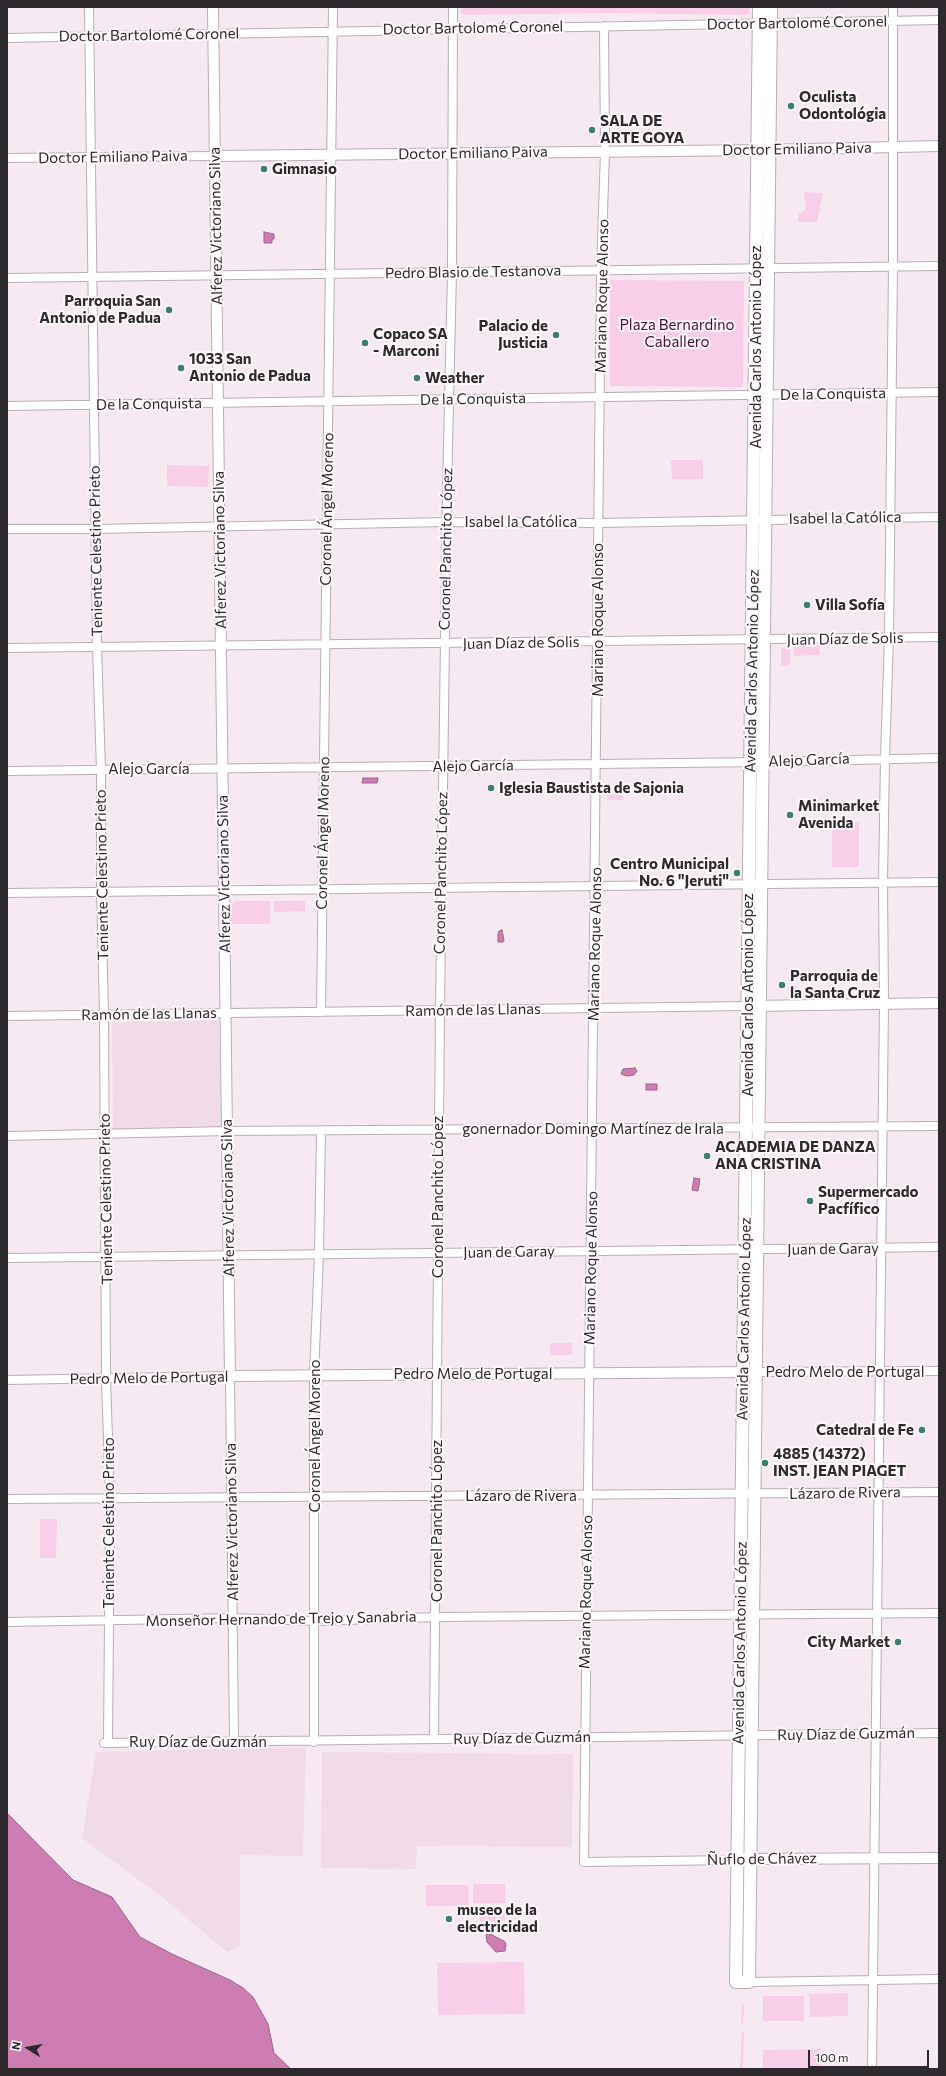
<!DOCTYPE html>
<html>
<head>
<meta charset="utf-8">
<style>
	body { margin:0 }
	#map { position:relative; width:946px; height:2076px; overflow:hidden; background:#f7e9f1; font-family:Commissioner,sans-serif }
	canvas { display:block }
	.frame { position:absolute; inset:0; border:8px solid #2e292c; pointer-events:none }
	.north { position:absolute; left:8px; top:2028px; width:40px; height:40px; -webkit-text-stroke:3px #fff9fc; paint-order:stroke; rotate:281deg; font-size:11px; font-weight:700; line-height:16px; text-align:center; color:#2e292c }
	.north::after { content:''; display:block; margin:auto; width:14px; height:18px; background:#2e292c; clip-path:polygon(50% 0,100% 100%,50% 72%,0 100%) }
	.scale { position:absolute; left:808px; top:2050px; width:121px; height:18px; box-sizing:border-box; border:2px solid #2e292c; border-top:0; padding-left:5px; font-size:12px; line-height:14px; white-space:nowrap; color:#2e292c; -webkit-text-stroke:3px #fff9fc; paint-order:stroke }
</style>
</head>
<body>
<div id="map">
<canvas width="946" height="2076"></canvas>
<div class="frame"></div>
<div class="north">N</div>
<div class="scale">100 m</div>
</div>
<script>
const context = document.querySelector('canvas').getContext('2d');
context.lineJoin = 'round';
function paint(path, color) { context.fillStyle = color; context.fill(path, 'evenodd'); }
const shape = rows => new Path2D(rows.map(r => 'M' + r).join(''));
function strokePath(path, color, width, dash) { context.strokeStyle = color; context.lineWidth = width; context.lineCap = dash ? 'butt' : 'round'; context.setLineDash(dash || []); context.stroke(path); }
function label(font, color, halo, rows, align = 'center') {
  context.font = font + ' Commissioner,sans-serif'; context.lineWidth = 4; context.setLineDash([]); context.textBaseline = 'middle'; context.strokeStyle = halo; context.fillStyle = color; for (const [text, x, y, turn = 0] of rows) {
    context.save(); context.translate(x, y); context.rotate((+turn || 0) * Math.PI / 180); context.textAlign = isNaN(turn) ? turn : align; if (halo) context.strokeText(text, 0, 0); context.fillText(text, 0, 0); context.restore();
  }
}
paint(shape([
	[219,1020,221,1126,113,1129,112,1022],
	[306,1747,303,1856,240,1855,240,1946,227,1952,162,1897,82,1838,96,1752],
	[322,1752,573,1754,572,1847,417,1846,416,1869,321,1868]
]), '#f1dbe8');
paint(shape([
	[461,7,750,7,749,15,606,13,464,15,461,13],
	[804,192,823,193,817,222,798,222,799,213,803,212,806,208],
	[610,280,744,281,743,387,610,386],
	[671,460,703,460,703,479,672,479],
	[167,465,209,466,208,487,167,486],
	[794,645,819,645,820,655,794,656],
	[781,648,790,648,790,665,781,666],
	[607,794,622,794,623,800,607,800],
	[832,823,859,823,859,867,832,867],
	[235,901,270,901,270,924,230,924,230,905],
	[274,901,305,901,305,911,274,912],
	[751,1137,753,1137,752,1240,750,1241],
	[750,1257,752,1258,749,1363],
	[550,1343,572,1343,572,1355,550,1355],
	[749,1380,750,1380,749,1488,748,1488],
	[747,1501,749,1501,746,1610],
	[40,1519,57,1519,56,1558,40,1558],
	[746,1624,748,1625,745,1714,744,1713],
	[745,1744,746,1744,745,1853,743,1852],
	[744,1868,745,1979,742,1980,743,1869],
	[473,1884,505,1884,505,1903,473,1903],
	[426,1885,468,1885,469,1906,426,1906],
	[505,1908,505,1921,480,1922,480,1909],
	[524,1962,525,2014,438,2015,437,1963],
	[848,1993,848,2016,810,2017,809,1994],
	[763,1996,804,1996,804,2021,763,2021],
	[742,2004,744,2005,743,2024,741,2023],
	[742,2031,744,2033,743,2069,740,2068],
	[821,2049,821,2069,763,2069,763,2050]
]), '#f9cee8');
const water = shape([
	[264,232,274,234,274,239,272,239,272,243,264,243,264,232],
	[363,778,378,778,377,783,362,783,363,778],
	[502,930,504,940,503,942,498,942,498,934,499,931,502,930],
	[635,1068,637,1071,634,1075,627,1076,621,1074,623,1069,635,1068],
	[646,1084,657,1084,657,1090,646,1090,646,1084],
	[694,1178,700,1179,698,1191,692,1190,694,1178],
	[7,1813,73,1880,112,1897,140,1937,172,1954,230,1980,243,1988,253,1997,268,2024,274,2053,291,2069,7,2069,7,1813],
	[488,1933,504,1941,506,1944,505,1951,496,1952,487,1942,486,1935,488,1933]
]);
paint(water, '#cd7db1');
strokePath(water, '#9d6489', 1);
const minor = shape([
	[89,7,97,647,101,770,101,891,104,1014,106,1379,110,1499,108,1743],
	[604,26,605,152,601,270,584,1862,737,1860],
	[7,38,939,20],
	[7,158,215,156],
	[7,278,939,266],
	[7,406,939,392],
	[7,529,96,529,446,522,598,523,939,517],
	[7,648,939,637],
	[7,771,763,762,939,758],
	[7,893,939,882],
	[321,1012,333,7],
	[7,1016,748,1006],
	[7,1136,227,1131,939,1126],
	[7,1258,939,1247],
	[756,1372,939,1371],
	[7,1380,230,1376,234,1741],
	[7,1499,939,1492],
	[7,1622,233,1618,315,1621,436,1617,939,1613],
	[434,1739,440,1010,447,491,452,272,453,7],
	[314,1742,314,1375,319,1255,321,1131],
	[104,1743,939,1733],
	[749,1982,939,1979],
	[872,2069,884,1003,883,882,885,758,889,638,893,266,893,7]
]);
const tertiary = shape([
	[213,7,230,1376,756,1372],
	[215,156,763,150,939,146],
	[753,1006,939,1003],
	[743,1859,939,1858]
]);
const secondary = shape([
	[759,7,736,1982,749,1982,771,7]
]);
strokePath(minor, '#baadb5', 10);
strokePath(tertiary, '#baadb5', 12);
strokePath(secondary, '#baadb5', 14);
strokePath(minor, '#fff', 8);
strokePath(tertiary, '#fff', 10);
strokePath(secondary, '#fff', 12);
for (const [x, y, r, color] of [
	[791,106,4,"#3b7e6f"],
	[592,130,4,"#3b7e6f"],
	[264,169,4,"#3b7e6f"],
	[169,310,4,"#3b7e6f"],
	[556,335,4,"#3b7e6f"],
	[365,343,4,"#3b7e6f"],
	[181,368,4,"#3b7e6f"],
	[417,378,4,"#3b7e6f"],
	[807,605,4,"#3b7e6f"],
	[491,788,4,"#3b7e6f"],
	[790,815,4,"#3b7e6f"],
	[737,873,4,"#3b7e6f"],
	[782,985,4,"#3b7e6f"],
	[707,1156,4,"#3b7e6f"],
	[810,1201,4,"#3b7e6f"],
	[922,1430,4,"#3b7e6f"],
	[765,1463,4,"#3b7e6f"],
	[898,1642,4,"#3b7e6f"],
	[449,1919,4,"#3b7e6f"]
]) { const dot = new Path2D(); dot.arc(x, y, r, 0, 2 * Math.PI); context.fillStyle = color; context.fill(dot); strokePath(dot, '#fff9fc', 1.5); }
label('15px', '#2e292c', '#fff9fc', [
	["Doctor Bartolomé Coronel",797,23,-1],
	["Doctor Bartolomé Coronel",473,28,-1],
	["Doctor Bartolomé Coronel",149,35,-1],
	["Doctor Emiliano Paiva",797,149,-1],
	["Doctor Emiliano Paiva",473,153,-1],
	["Doctor Emiliano Paiva",113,157,-1],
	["Alferez Victoriano Silva",216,226,-91],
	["Pedro Blasio de Testanova",473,272,-1],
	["Mariano Roque Alonso",602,296,-89],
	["Avenida Carlos Antonio López",756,347,-90],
	["De la Conquista",833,394,-1],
	["De la Conquista",473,399,-1],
	["De la Conquista",149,404,-1],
	["Coronel Ángel Moreno",327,509,-89],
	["Isabel la Católica",845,518,-1],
	["Isabel la Católica",521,522],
	["Coronel Panchito López",446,549,-89],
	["Alferez Victoriano Silva",220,550,-91],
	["Teniente Celestino Prieto",96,551,-91],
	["Mariano Roque Alonso",598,620,-90],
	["Juan Díaz de Solis",845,639,-1],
	["Juan Díaz de Solis",521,643,-1],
	["Avenida Carlos Antonio López",752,671,-89],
	["Alejo García",809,760,-2],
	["Alejo García",473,766,-1],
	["Alejo García",149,769],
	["Coronel Ángel Moreno",323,833,-89],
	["Coronel Panchito López",441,873,-89],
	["Alferez Victoriano Silva",224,874,-91],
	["Teniente Celestino Prieto",102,875,-91],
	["Mariano Roque Alonso",595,944,-89],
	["Avenida Carlos Antonio López",748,995,-90],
	["Ramón de las Llanas",473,1010,-1],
	["Ramón de las Llanas",149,1014,-1],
	["gonernador Domingo Martínez de Irala",593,1129],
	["Coronel Panchito López",438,1197,-90],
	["Alferez Victoriano Silva",228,1198,-91],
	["Teniente Celestino Prieto",106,1199,-91],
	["Juan de Garay",833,1249,-1],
	["Juan de Garay",509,1252,-1],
	["Mariano Roque Alonso",591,1268,-89],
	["Avenida Carlos Antonio López",744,1319,-89],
	["Pedro Melo de Portugal",845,1372],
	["Pedro Melo de Portugal",473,1374],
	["Pedro Melo de Portugal",149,1378,-1],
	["Coronel Ángel Moreno",315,1436,-90],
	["Lázaro de Rivera",845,1493,-1],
	["Lázaro de Rivera",521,1496],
	["Coronel Panchito López",437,1521,-90],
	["Alferez Victoriano Silva",232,1522,-91],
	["Teniente Celestino Prieto",109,1523,-90],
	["Mariano Roque Alonso",586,1592,-89],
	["Monseñor Hernando de Trejo y Sanabria",281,1619,-1],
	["Avenida Carlos Antonio López",740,1643,-89],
	["Ruy Díaz de Guzmán",846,1734,-1],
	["Ruy Díaz de Guzmán",522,1738,-1],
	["Ruy Díaz de Guzmán",198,1742],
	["Ñuflo de Chávez",762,1859,-1]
]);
label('bold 15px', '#2e292c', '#fff9fc', [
	["Oculista",799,97],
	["Odontológia",799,114],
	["SALA DE",600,121],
	["ARTE GOYA",600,138],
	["Gimnasio",272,169],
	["Parroquia San",161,301,"right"],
	["Antonio de Padua",161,318,"right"],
	["Palacio de",548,326,"right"],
	["Justicia",548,343,"right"],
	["Copaco SA",373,334],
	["- Marconi",373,351],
	["1033 San",189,359],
	["Antonio de Padua",189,376],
	["Weather",425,378],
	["Villa Sofía",815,605],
	["Iglesia Baustista de Sajonia",499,788],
	["Minimarket",798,806],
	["Avenida",798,823],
	["Centro Municipal",729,864,"right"],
	["No. 6 \"Jeruti\"",729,881,"right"],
	["Parroquia de",790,976],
	["la Santa Cruz",790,993],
	["ACADEMIA DE DANZA",715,1147],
	["ANA CRISTINA",715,1164],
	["Supermercado",818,1192],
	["Pacfífico",818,1209],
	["Catedral de Fe",914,1430,"right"],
	["4885 (14372)",773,1454],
	["INST. JEAN PIAGET",773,1471],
	["City Market",890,1642,"right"],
	["museo de la",457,1910],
	["electricidad",457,1927]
], 'left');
label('15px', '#50073d', '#fff9fc', [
	["Plaza Bernardino",677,325],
	["Caballero",677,342]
]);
</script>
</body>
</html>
